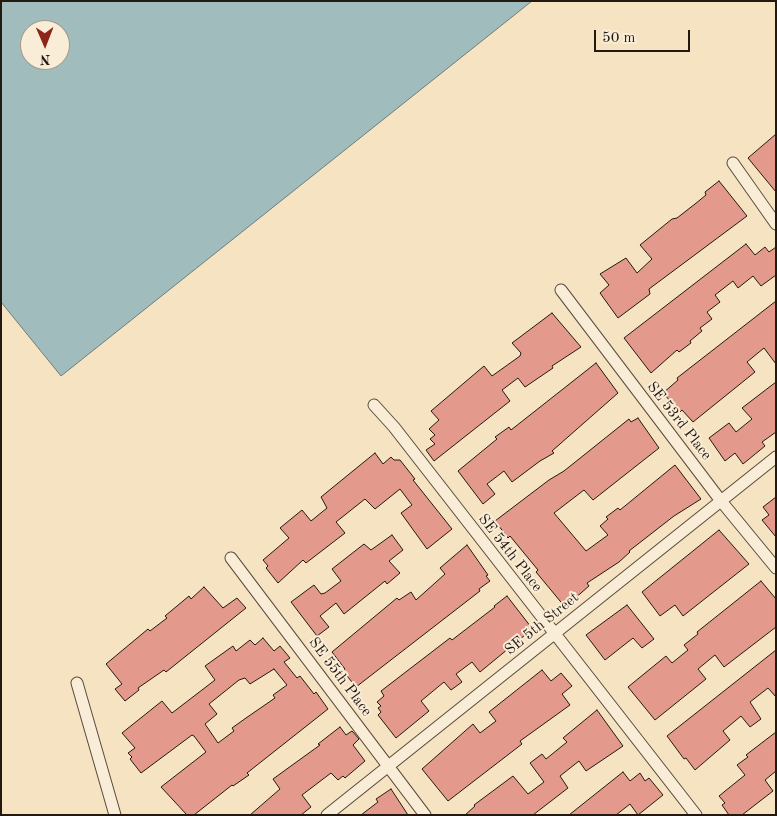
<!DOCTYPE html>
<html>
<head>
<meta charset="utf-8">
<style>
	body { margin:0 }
	#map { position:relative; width:777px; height:816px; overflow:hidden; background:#f6e3c2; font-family:"Old Standard TT",serif }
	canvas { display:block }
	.frame { position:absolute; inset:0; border:2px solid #241911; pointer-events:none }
	.north { position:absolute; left:20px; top:20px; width:50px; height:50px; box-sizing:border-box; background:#f9edd7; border:1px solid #a49888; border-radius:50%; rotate:179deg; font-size:14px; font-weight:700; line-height:20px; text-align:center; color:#241911 }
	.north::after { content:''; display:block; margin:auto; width:18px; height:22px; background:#8f2418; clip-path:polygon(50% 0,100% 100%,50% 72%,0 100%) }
	.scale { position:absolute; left:594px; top:30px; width:96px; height:22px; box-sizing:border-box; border:2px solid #241911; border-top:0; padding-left:6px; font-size:15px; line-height:18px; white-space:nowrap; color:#241911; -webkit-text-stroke:4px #f9edd7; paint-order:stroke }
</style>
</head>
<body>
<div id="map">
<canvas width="777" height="816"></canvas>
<div class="frame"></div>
<div class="north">N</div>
<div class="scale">50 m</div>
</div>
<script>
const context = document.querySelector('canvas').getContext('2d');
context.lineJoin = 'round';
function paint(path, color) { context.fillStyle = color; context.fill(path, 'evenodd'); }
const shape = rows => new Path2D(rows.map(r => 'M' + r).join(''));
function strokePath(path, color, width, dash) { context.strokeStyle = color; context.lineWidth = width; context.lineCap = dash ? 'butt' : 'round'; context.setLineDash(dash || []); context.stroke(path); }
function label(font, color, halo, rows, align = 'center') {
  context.font = font + ' "Old Standard TT",serif'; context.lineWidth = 4; context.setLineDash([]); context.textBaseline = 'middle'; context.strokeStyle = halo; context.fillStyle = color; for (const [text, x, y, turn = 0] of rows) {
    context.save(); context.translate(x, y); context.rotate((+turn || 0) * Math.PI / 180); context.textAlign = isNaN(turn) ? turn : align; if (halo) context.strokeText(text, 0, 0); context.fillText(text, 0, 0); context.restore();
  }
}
const water = shape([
	[1,1,532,1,61,376,1,302,1,1],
	[30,30,60,30,60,60,30,60,30,30]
]);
paint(water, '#a1bcbd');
strokePath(water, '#6f7b78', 1);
const building = shape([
	[776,134,776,192,748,158,776,134],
	[719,181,747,216,649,289,650,294,618,318,600,293,609,285,600,274,626,258,637,273,652,259,640,245,672,219,677,218,695,204,706,195,705,192,719,181],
	[746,244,755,255,765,247,769,252,776,247,776,275,761,286,753,276,738,288,733,281,715,295,720,302,707,312,712,319,700,328,702,331,690,341,691,343,679,352,677,350,651,373,624,338,746,244],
	[776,301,776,364,764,348,747,362,755,372,693,422,682,410,680,412,663,393,678,380,677,378,776,301],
	[552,313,581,347,552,366,553,368,525,387,518,378,502,390,510,401,434,461,426,450,435,444,430,439,435,435,429,429,439,420,431,411,484,366,492,376,520,356,521,353,512,343,552,313],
	[596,363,618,393,552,451,554,453,540,461,512,482,504,471,487,484,495,494,483,504,458,471,497,439,495,437,509,427,511,430,596,363],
	[776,382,776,432,762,442,765,446,743,464,735,453,725,461,709,438,729,423,736,432,752,419,742,408,776,382],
	[638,418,659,448,593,500,584,490,554,513,586,551,608,535,600,526,608,519,606,517,618,508,620,510,675,465,701,499,674,516,629,551,630,552,619,562,587,583,589,586,565,607,536,572,538,570,510,536,508,538,495,521,549,480,564,471,629,419,631,422,638,418],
	[375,453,383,464,391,457,394,460,400,460,415,479,413,480,452,529,427,549,401,513,412,505,400,489,375,509,365,499,336,522,345,533,306,563,303,560,278,583,266,568,268,566,263,560,289,538,280,528,302,510,311,521,327,508,321,497,375,453],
	[776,497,776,537,762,520,769,515,763,507,776,497],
	[719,530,749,564,683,616,675,605,660,616,642,592,719,530],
	[392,535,403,550,389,561,400,573,387,584,385,581,344,614,336,603,320,616,329,627,317,636,291,602,314,585,321,594,325,593,341,581,332,569,364,544,371,550,392,535],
	[467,545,488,575,486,576,490,581,479,589,480,591,356,687,343,671,345,669,332,652,397,598,399,600,411,592,416,600,445,574,440,568,467,545],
	[761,581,776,599,776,627,724,667,715,655,698,669,706,679,655,720,628,687,666,656,672,663,688,650,684,645,698,634,697,632,761,581],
	[204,587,223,608,237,598,246,608,166,672,164,670,138,688,139,690,125,701,115,689,122,684,106,664,148,629,150,631,167,618,165,616,189,596,191,599,204,587],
	[507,596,531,627,523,633,525,635,480,672,472,662,456,674,462,682,451,690,444,682,421,701,429,711,396,738,378,715,381,712,378,708,381,706,377,702,384,696,381,691,450,638,452,640,495,607,494,606,507,596],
	[627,605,654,639,642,648,633,638,605,660,586,635,627,605],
	[263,638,274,651,280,646,290,658,284,662,297,678,300,676,314,694,316,692,328,709,247,773,249,775,233,786,232,785,194,815,187,815,161,787,206,752,194,736,192,735,141,773,130,759,132,757,128,753,135,748,122,733,162,701,172,713,215,680,205,666,233,646,236,651,250,640,255,645,263,638],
	[274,669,287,685,273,695,275,698,246,718,232,728,234,731,218,743,205,724,217,714,209,704,239,680,245,678,250,684,274,669],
	[776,650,776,697,768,688,750,702,761,719,750,727,741,716,723,731,730,740,695,770,686,758,684,759,667,736,776,650],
	[542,670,551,681,561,673,572,686,562,694,570,705,520,741,522,744,448,801,422,769,473,724,480,733,496,721,489,712,542,670],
	[597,710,623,746,586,771,579,761,560,776,568,788,533,815,465,815,475,806,474,805,513,776,528,794,544,782,530,763,542,754,546,759,567,742,563,738,597,710],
	[340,727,346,735,352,731,359,739,353,745,365,761,345,778,343,776,338,780,331,773,302,795,311,807,301,815,250,815,280,789,273,779,320,745,318,744,340,727],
	[776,732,776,771,765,780,773,791,742,815,729,815,722,805,725,803,719,796,745,775,737,765,748,757,746,755,776,732],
	[623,772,630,781,640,773,645,781,649,778,663,795,638,815,630,804,616,815,569,815,623,772],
	[391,789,408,815,361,815,378,802,376,799,391,789]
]);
paint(building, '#e3998b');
strokePath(building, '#241911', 1);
const minor = shape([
	[733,163,776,224],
	[561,290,721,501,776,568],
	[374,405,394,427,696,815],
	[231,558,425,815],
	[77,683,115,815],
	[327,815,776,457]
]);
strokePath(minor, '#584c3d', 13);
strokePath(minor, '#f9edd7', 11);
label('15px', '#241911', '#f9edd7', [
	["SE 53rd Place",679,421,52],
	["SE 54th Place",510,553,52],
	["SE 5th Street",542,624,-39],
	["SE 55th Place",340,677,53]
]);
</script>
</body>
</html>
